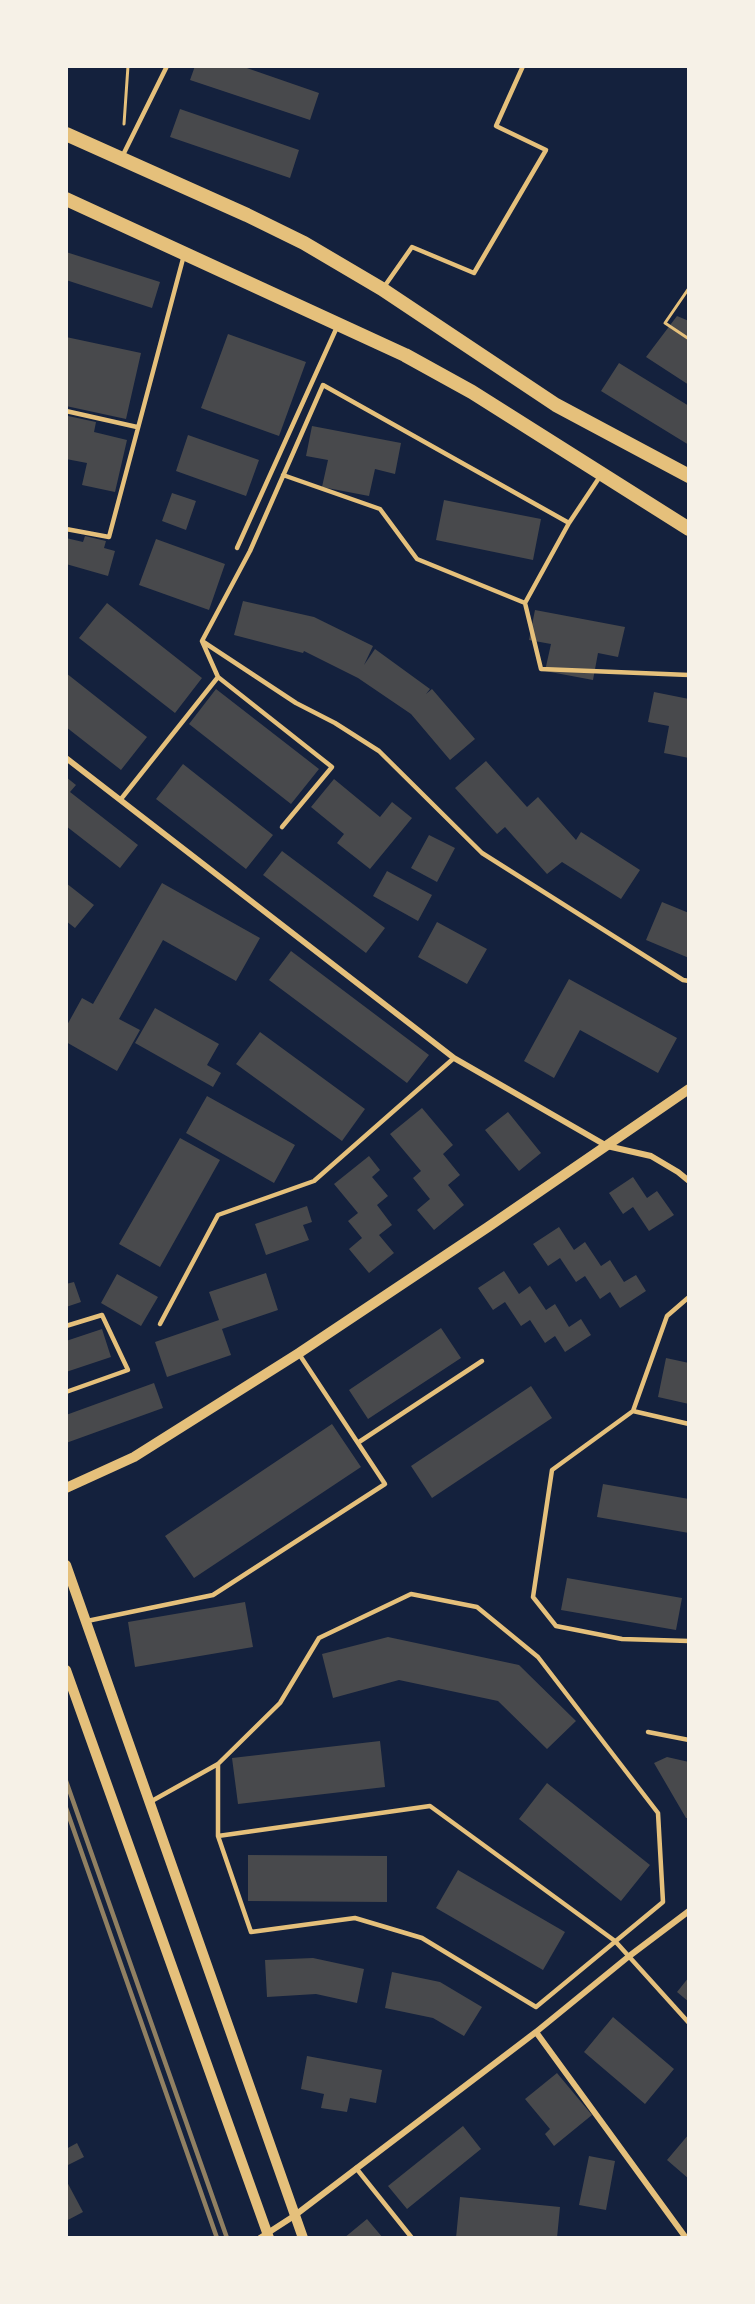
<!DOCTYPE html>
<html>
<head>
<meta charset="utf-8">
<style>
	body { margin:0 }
	#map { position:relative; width:755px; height:2304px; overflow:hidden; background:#14213d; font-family:Commissioner,sans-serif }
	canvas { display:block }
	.frame { position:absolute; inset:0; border:68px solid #f6f1e7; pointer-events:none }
</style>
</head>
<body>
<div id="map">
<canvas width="755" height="2304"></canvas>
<div class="frame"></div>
</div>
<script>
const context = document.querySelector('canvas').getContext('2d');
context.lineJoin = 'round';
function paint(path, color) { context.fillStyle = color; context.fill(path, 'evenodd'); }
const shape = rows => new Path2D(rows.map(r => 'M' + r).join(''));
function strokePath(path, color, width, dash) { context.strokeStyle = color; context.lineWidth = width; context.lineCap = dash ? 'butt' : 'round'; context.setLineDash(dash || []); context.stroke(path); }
paint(shape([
	[195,66,241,66,319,93,310,120,190,80],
	[180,109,299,150,290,178,170,137],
	[66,252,160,282,152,308,66,280],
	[677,316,689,321,689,385,646,357],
	[228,334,306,362,279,436,201,408],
	[66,337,141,353,126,419,66,406],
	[619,363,689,406,689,445,601,391],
	[68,416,96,422,94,432,127,440,115,492,82,485,87,463,66,459,66,427],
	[312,426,401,443,395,474,375,469,369,496,322,487,328,460,306,456],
	[188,435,259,460,246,496,176,471],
	[172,493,196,501,186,530,162,521],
	[444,500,541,519,533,560,436,540],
	[85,536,106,541,104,548,115,551,108,576,66,564,66,538,83,542],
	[156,539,225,564,209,610,139,585],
	[243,601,314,617,373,646,364,665,375,649,430,689,426,694,432,689,475,739,450,760,411,714,358,678,304,651,303,653,234,635],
	[107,603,202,678,175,713,79,638],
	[535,610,625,627,618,657,598,653,593,680,545,671,551,644,529,640],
	[66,673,147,737,121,770,66,727],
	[216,689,319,769,291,804,189,724],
	[654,692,689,699,689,758,664,753,669,726,648,722],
	[486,761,527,807,538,797,576,840,581,832,640,870,621,899,562,862,547,874,505,827,497,834,455,788],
	[183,764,273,835,246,869,156,799],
	[66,777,76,785,70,792,138,845,120,868,66,826],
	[334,779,380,817,392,802,412,818,370,869,337,843,344,834,311,807],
	[429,835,455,848,437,882,411,868],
	[282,851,385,928,366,953,263,875],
	[387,871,432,895,418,921,373,896],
	[66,883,94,905,75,928,66,921],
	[162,883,260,938,236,981,163,940,119,1019,140,1030,117,1071,66,1042,66,1027,82,998,93,1004],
	[662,902,689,913,689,958,646,940],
	[437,922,487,949,467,984,418,957],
	[291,951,429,1055,407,1083,269,980],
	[569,979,677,1038,658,1073,580,1030,554,1078,524,1061],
	[155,1008,219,1044,207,1065,221,1073,213,1087,135,1043],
	[260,1032,365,1109,342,1141,236,1064],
	[207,1096,295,1145,274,1183,186,1133],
	[422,1108,453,1145,443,1154,460,1175,448,1185,464,1205,434,1230,417,1210,430,1199,413,1178,421,1171,390,1134],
	[508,1112,541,1153,519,1171,485,1130],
	[180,1138,220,1160,160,1267,119,1244],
	[369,1156,380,1170,372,1177,388,1196,377,1205,392,1225,379,1235,394,1253,369,1273,349,1249,362,1238,348,1221,358,1213,334,1184],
	[633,1177,647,1198,657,1191,674,1215,649,1231,633,1207,623,1214,609,1193],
	[307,1206,312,1222,303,1225,309,1240,266,1255,255,1224],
	[559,1227,574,1250,585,1242,601,1266,610,1260,624,1282,636,1275,646,1291,620,1308,610,1292,600,1299,585,1276,576,1282,560,1258,548,1266,533,1244],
	[504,1271,519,1294,530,1286,546,1310,555,1304,569,1327,581,1319,591,1335,565,1352,555,1336,545,1343,530,1320,521,1326,505,1302,493,1310,478,1288],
	[266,1273,278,1310,222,1329,231,1355,167,1377,155,1342,219,1320,209,1292],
	[117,1274,158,1297,141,1326,101,1303],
	[74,1282,81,1302,66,1307,66,1284],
	[441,1328,461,1358,368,1419,349,1390],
	[102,1329,111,1357,66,1372,66,1341],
	[666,1358,689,1363,689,1404,658,1397],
	[154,1383,163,1408,66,1443,66,1415],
	[531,1386,552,1418,432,1498,411,1466],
	[332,1424,361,1467,194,1578,165,1536],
	[603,1484,689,1499,689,1533,597,1517],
	[567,1578,682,1598,676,1630,561,1610],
	[245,1602,253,1647,135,1667,128,1622],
	[388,1637,519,1665,576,1721,547,1749,498,1701,399,1680,333,1698,322,1654],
	[380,1741,385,1787,238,1804,232,1758],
	[667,1757,689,1762,689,1818,686,1818,654,1763],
	[547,1783,650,1865,621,1901,519,1819],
	[248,1855,387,1856,387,1902,248,1901],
	[458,1870,565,1932,543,1970,436,1908],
	[313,1958,364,1969,357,2003,316,1994,267,1997,265,1960],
	[392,1972,440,1982,482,2007,464,2036,433,2018,385,2008],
	[689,1977,689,2002,677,1992],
	[613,2017,674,2069,645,2104,584,2052],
	[307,2056,382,2070,376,2103,350,2098,347,2112,321,2108,324,2094,301,2089],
	[557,2073,592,2115,554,2146,545,2134,550,2129,525,2099],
	[463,2126,481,2149,407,2209,388,2186],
	[689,2134,689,2179,667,2160],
	[77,2143,84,2157,66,2166,66,2149],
	[589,2156,615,2161,606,2210,579,2205],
	[66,2180,83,2212,66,2221],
	[460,2197,560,2207,557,2238,456,2238],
	[367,2219,383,2238,344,2238]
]), '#48494c');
strokePath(shape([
	[124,124,128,66],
	[689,288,665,323,689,339]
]), '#e5c07b', 3);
strokePath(shape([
	[122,157,167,66],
	[384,287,412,247,474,273,546,150,496,126,523,66],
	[66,411,137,427],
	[283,475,380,509,417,559,525,603,541,669,689,675],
	[66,529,109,537,184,255],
	[237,548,337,327],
	[525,603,569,523],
	[202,641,296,703,335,723,379,751,482,853,683,980,689,981],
	[218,677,332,767,282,827],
	[121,799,218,677,202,641,250,551,323,385,569,523,601,475],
	[689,1297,667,1316,633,1411,689,1424],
	[160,1324,218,1215,314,1181,454,1058],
	[66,1326,102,1315,128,1370,66,1392],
	[633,1411,552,1470,533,1597,556,1626,622,1639,689,1641],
	[359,1442,482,1361],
	[87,1621,213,1595,385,1484,299,1354],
	[648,1732,689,1740],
	[150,1802,218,1764,280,1703,319,1638,411,1594,477,1607,538,1657,658,1813,663,1902,536,2007,422,1938,355,1918,251,1932,218,1836,218,1764],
	[218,1836,430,1806,615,1941,689,2023],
	[356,2168,412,2238]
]), '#e5c07b', 4.5);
strokePath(shape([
	[66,758,454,1058,607,1146,651,1156,678,1172,689,1181],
	[536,2032,686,2238],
	[260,2238,294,2216,536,2032,628,1957,689,1911]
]), '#e5c07b', 6);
strokePath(shape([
	[66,1488,134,1457,299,1353,488,1227,689,1089],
	[66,1565,303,2238],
	[66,1670,269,2238]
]), '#e5c07b', 10);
strokePath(shape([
	[66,134,247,215,304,243,382,289,556,405,689,476],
	[66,199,405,355,472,392,689,529]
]), '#e5c07b', 14);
strokePath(shape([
	[66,1781,227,2238],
	[66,1808,217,2238]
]), '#918062', 4.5);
</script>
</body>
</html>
